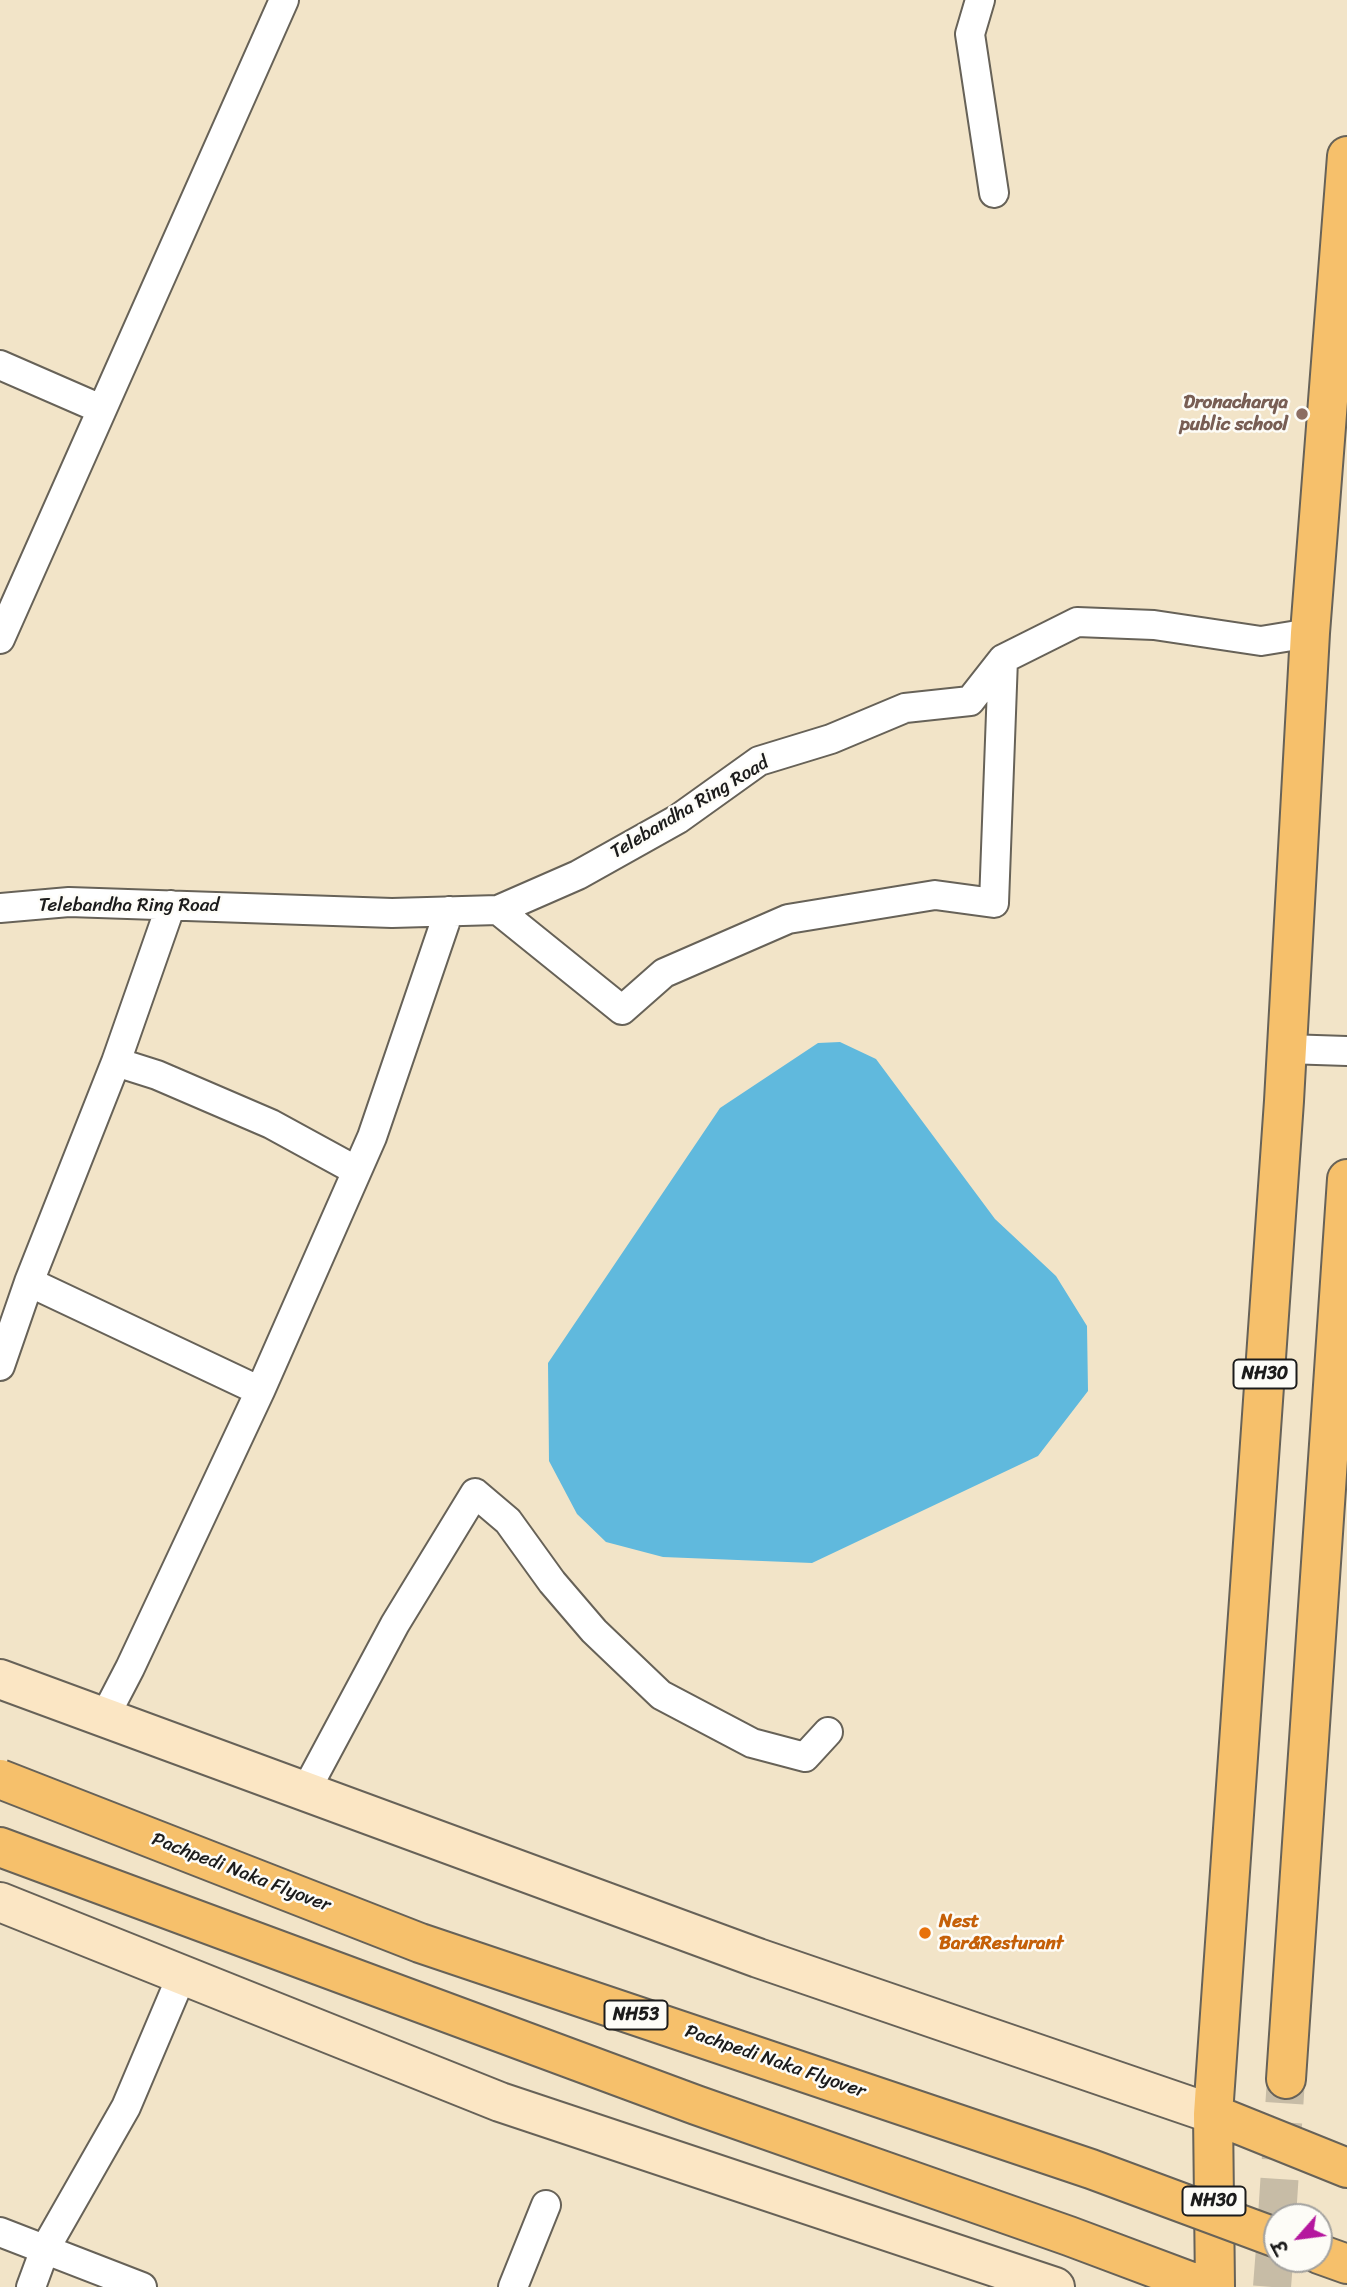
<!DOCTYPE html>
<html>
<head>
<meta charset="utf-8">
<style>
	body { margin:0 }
	#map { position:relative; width:1347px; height:2287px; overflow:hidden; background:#f2e4c8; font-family:Sriracha,"Playpen Sans Deva",sans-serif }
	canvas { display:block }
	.north { position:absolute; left:1263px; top:2203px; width:70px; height:70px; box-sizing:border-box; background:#fdfcf7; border:2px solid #a3a29f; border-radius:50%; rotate:242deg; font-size:19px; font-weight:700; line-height:28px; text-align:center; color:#1c1c1c }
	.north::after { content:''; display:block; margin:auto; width:24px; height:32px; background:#b5179e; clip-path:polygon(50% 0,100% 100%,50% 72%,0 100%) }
</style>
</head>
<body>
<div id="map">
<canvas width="1347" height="2287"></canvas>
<div class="north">उ</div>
</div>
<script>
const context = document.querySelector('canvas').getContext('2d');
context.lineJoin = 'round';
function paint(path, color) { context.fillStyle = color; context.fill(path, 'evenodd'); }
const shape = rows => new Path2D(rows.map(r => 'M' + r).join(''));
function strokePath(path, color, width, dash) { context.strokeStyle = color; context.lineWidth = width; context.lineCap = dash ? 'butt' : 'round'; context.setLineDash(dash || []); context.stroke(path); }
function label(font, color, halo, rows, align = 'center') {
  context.font = font + ' Sriracha,sans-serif'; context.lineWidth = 5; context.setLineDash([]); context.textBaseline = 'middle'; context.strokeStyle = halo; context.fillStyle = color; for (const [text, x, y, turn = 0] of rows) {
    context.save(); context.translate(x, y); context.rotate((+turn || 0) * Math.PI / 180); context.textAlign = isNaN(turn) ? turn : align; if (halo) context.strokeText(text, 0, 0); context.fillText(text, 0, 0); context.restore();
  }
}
paint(shape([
	[840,1042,876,1059,995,1219,1056,1276,1087,1326,1088,1391,1038,1456,812,1563,663,1557,606,1542,577,1514,549,1461,548,1363,720,1108,818,1043]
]), '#60b9dd');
strokePath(shape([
	[1277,2217,1286,2079],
	[1272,2287,1277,2223]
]), '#c7bca6', 38, [38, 19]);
const minor = shape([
	[980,0,970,34,994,193],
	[0,365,101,409],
	[0,639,284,0],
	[0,908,69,902,392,913,498,910,578,875,678,819,759,761,831,739,905,708,970,701,1003,659,1077,622,1154,625,1261,641,1310,633],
	[498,910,622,1010,664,973,788,919,935,895,994,903,1003,659],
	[1286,1049,1347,1051],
	[116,1062,157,1075,271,1124,357,1171],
	[29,1282,260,1391],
	[0,1366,29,1282,116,1062,171,905],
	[104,1718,130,1668,260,1391,372,1137,449,911],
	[305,1792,395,1624,475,1493,508,1521,552,1582,594,1631,661,1695,752,1743,805,1757,828,1732],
	[0,2232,142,2287],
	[31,2287,45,2249,126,2107,182,1975],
	[513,2287,546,2205]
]);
const secondary = shape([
	[0,1679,758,1958,1213,2114],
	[0,1902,500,2102,1055,2287]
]);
const trunk = shape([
	[0,1847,696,2105,1069,2236,1205,2287],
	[1286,2079,1347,1179],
	[1213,2114,1347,2168],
	[1319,2254,1347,2264],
	[1215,2287,1213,2114,1284,1101,1310,633,1347,156]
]);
strokePath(minor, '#676258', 32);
strokePath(secondary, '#676258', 42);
strokePath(trunk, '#676258', 42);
strokePath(minor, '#fff', 28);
strokePath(secondary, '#fbe6c4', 38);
strokePath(trunk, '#f6c06b', 38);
const trunkBridge = shape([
	[0,1779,420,1943,1091,2169,1277,2238]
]);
strokePath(trunkBridge, '#676258', 42, []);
strokePath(trunkBridge, '#f6c06b', 38);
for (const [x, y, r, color] of [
	[1302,414,7,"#8d6e63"],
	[925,1933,7,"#e8710a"]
]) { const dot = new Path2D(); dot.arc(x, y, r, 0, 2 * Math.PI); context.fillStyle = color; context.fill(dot); strokePath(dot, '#fdfcf7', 2.5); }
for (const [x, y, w] of [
	[1265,1374,63],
	[636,2015,63],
	[1214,2201,63]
]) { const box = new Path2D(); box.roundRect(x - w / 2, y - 14.5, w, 29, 5); context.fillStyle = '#fdfcf7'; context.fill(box); strokePath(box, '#1c1c1c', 2); }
label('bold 18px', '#1c1c1c', null, [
	["NH30",1265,1374],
	["NH53",636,2015],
	["NH30",1214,2201]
]);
label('bold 19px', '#785e54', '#fdfcf7', [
	["Dronacharya",1288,403],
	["public school",1288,425]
], 'right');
label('19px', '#1c1c1c', '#fdfcf7', [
	["Telebandha Ring Road",690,808,-31],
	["Telebandha Ring Road",129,906],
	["Pachpedi Naka Flyover",241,1873,21],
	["Pachpedi Naka Flyover",775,2062,19]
]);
label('bold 19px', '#c56008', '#fdfcf7', [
	["Nest",939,1922],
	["Bar&Resturant",939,1944]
], 'left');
</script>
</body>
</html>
